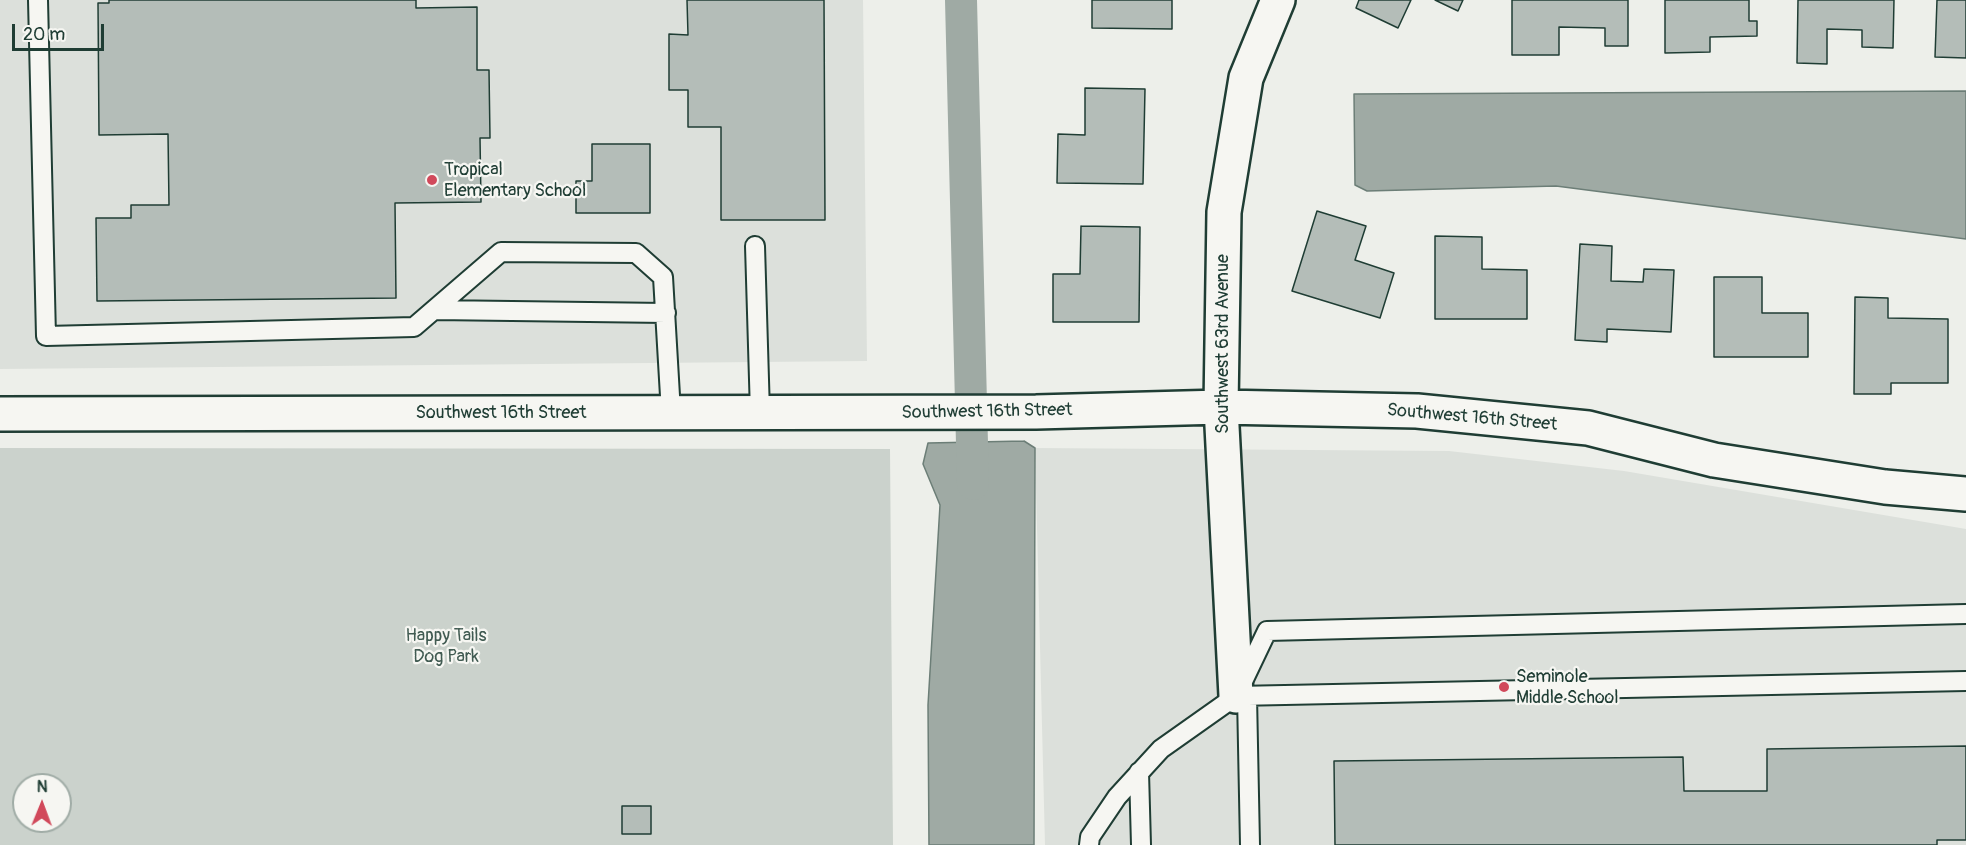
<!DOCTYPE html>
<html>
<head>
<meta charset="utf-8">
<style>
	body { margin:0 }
	#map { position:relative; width:1966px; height:845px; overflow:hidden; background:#edefea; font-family:Pangolin,sans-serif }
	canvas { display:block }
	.north { position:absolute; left:12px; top:773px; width:60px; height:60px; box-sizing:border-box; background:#f6f6f2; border:2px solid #a0aca6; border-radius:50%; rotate:1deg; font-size:16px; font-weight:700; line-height:24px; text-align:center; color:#1f3d34 }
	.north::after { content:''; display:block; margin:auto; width:21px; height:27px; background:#d1495b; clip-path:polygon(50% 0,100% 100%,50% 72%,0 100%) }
	.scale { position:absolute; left:12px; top:24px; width:92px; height:27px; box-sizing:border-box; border:3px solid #1f3d34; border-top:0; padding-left:8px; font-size:18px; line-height:21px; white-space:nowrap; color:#1f3d34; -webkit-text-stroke:4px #f6f6f2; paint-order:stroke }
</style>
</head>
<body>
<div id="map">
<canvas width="1966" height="845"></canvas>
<div class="north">N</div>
<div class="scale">20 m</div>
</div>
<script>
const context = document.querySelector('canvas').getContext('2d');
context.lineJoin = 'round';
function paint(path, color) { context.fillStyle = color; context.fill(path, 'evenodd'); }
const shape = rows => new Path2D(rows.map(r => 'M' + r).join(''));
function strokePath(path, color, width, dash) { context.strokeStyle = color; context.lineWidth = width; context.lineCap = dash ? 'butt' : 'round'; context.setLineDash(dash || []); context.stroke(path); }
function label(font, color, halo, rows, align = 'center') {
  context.font = font + ' Pangolin,sans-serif'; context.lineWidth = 4.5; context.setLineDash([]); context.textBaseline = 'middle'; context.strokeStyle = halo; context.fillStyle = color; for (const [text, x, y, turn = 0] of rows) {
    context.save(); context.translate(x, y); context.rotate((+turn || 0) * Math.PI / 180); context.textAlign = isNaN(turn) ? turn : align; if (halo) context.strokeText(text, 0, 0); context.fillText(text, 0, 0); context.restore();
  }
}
paint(shape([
	[0,0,863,0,867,361,0,369],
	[1035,448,1449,451,1624,471,1966,529,1966,845,1045,845]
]), '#dce0db');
paint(shape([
	[0,448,890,449,893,845,0,845],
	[24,785,60,785,60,821,24,821]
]), '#cbd2cc');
const water = shape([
	[1966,91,1966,239,1556,186,1367,191,1355,185,1354,94,1966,91],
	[1024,441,1035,448,1034,845,929,845,928,705,940,505,923,464,928,443,1024,441]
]);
paint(water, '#9faaa4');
strokePath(water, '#6c7e77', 1.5);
strokePath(shape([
	[961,0,973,484]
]), '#9faaa4', 32);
const building = shape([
	[109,0,416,0,416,8,477,7,477,70,489,70,490,138,480,138,481,202,395,203,396,298,97,301,96,218,131,218,131,205,169,205,168,134,99,135,98,3,109,3,109,0],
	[687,0,824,0,825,220,721,220,721,127,688,127,688,90,669,90,669,34,688,35,687,0],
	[1092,0,1172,0,1172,29,1092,28,1092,0],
	[1359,0,1411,0,1398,28,1356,8,1359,0],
	[1435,0,1463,0,1458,11,1435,0],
	[1512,0,1628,0,1628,46,1605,46,1605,28,1559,27,1559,55,1512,55,1512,0],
	[1665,0,1749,0,1749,21,1757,21,1757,36,1710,37,1710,52,1665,53,1665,0],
	[1798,0,1894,0,1893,48,1862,47,1862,30,1827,29,1827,64,1797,63,1798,0],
	[1937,0,1966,0,1966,58,1935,57,1937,0],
	[1085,88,1145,89,1143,184,1057,183,1058,134,1085,135,1085,88],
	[592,144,650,144,650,213,576,213,576,181,592,181,592,144],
	[1317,211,1366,226,1355,260,1394,273,1380,318,1292,291,1317,211],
	[1081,226,1140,227,1139,322,1053,322,1053,274,1080,274,1081,226],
	[1435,236,1482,237,1482,269,1527,270,1527,319,1435,319,1435,236],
	[1580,244,1612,246,1611,281,1643,282,1644,269,1674,270,1671,332,1607,329,1607,342,1575,340,1580,244],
	[1714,277,1762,277,1762,313,1808,313,1808,357,1714,357,1714,277],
	[1855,297,1888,298,1888,318,1948,319,1948,383,1891,383,1891,394,1854,394,1855,297],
	[1966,746,1966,840,1937,840,1937,845,1335,845,1334,761,1683,757,1684,791,1767,791,1767,749,1966,746],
	[622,806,651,806,651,834,622,834,622,806]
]);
paint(building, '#b4bdb8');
strokePath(building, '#1f3d34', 1.5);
const service = shape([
	[38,0,46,336,414,327,501,252,636,253,663,277,671,413],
	[755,246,760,413],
	[435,310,666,313],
	[1236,696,1966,681],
	[1247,696,1250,845],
	[1139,772,1141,845],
	[1089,845,1090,837,1117,797,1161,749,1236,696,1267,631,1966,614]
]);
const minor = shape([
	[0,414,1036,412,1221,407,1417,411,1588,428,1714,460,1885,487,1966,494],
	[1236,696,1221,407,1224,212,1246,78,1278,0]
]);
strokePath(service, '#1f3d34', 22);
strokePath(minor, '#1f3d34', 38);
strokePath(service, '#f6f6f2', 18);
strokePath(minor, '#f6f6f2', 33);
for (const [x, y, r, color] of [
	[432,180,6,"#d1495b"],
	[1504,687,6,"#d1495b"]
]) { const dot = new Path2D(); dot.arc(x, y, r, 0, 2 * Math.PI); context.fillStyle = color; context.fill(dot); strokePath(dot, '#f6f6f2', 2); }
label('18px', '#1f3d34', '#f6f6f2', [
	["Tropical",444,170],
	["Elementary School",444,191],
	["Seminole",1516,677],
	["Middle School",1516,698]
], 'left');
label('18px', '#1f3d34', '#f6f6f2', [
	["Southwest 63rd Avenue",1223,344,-90],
	["Southwest 16th Street",987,412,-1],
	["Southwest 16th Street",501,413],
	["Southwest 16th Street",1472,418,5]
]);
label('18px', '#415b52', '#f6f6f2', [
	["Happy Tails",446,636],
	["Dog Park",446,657]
]);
</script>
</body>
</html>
